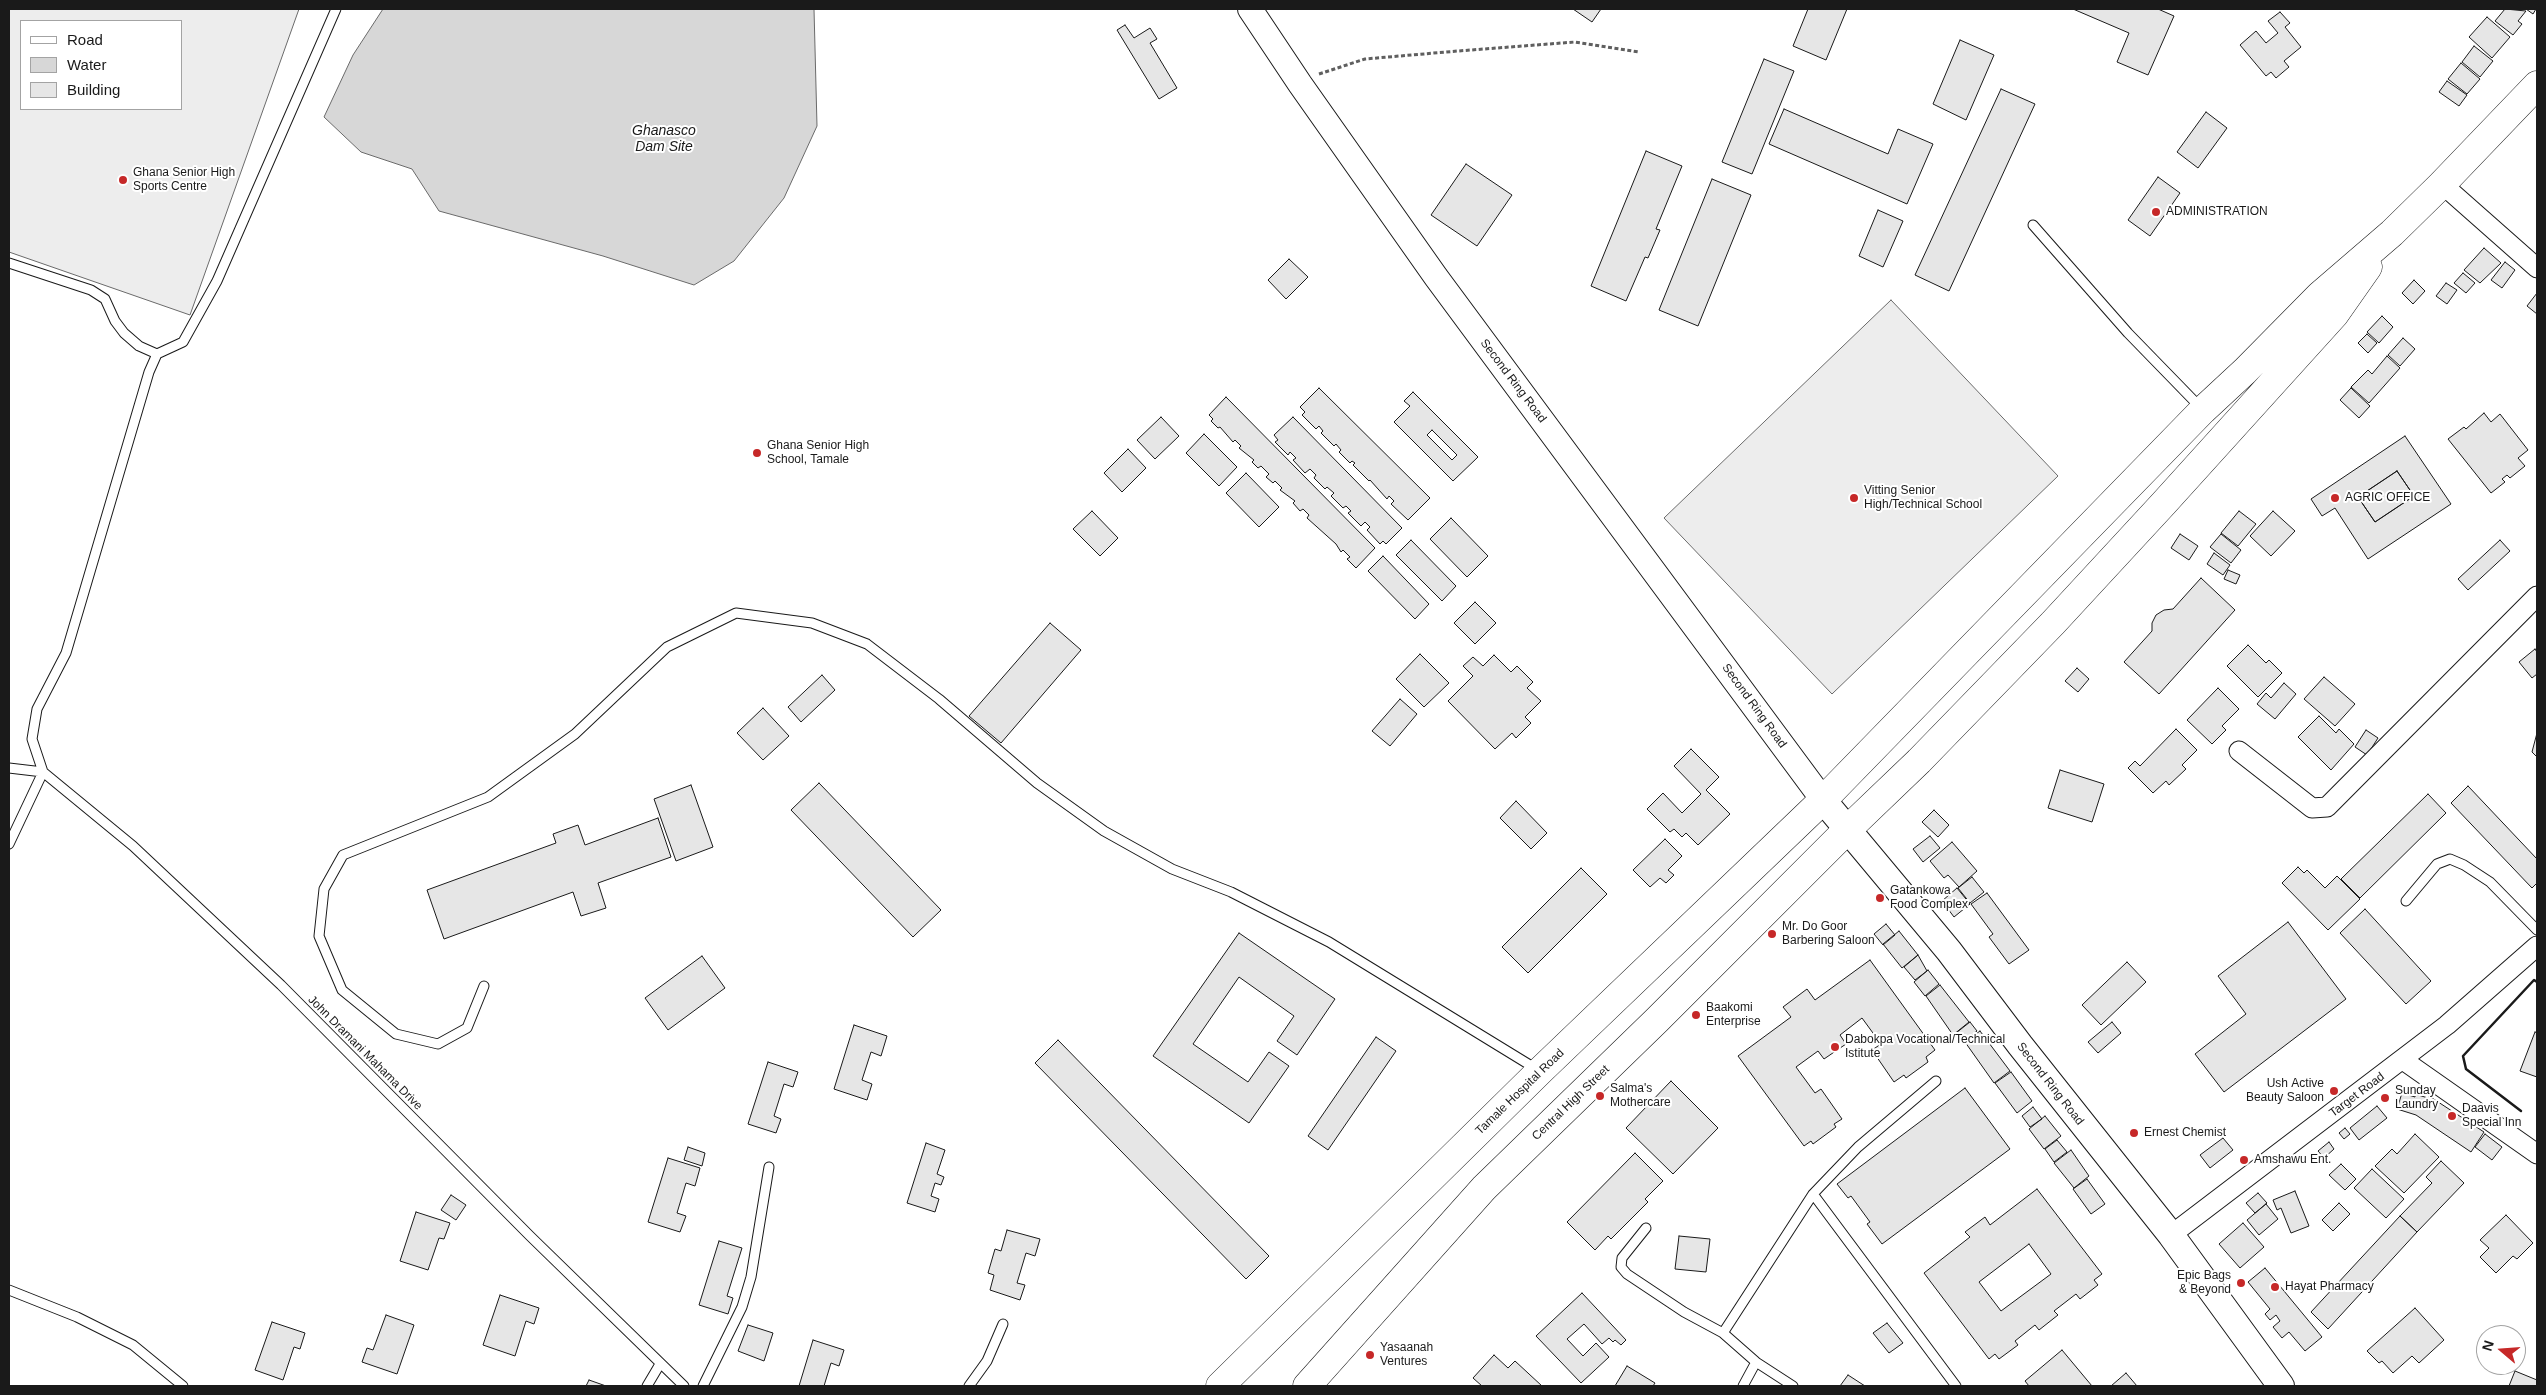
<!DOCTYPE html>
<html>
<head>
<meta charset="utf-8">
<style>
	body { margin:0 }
	#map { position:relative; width:2546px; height:1395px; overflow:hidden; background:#fff; font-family:Arial,sans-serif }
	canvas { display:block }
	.frame { position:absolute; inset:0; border:10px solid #1a1a1a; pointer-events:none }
	.legend { position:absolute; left:20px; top:20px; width:162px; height:90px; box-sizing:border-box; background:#fff; border:1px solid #a3a3a3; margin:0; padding:6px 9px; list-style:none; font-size:15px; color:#1a1a1a }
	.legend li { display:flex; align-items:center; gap:10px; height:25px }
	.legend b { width:25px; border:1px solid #a3a3a3 }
	.north { position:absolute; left:2476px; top:1325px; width:50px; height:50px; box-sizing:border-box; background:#fff; border:1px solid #a3a3a3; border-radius:50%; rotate:288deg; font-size:14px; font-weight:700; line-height:20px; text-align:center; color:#1a1a1a }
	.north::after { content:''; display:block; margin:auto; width:18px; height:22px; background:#c62828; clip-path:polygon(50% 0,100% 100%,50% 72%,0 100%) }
</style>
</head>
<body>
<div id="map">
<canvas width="2546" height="1395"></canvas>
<div class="frame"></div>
<ul class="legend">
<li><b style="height:6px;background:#fff"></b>Road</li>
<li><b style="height:14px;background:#d7d7d7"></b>Water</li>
<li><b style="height:14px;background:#e6e6e6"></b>Building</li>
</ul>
<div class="north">N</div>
</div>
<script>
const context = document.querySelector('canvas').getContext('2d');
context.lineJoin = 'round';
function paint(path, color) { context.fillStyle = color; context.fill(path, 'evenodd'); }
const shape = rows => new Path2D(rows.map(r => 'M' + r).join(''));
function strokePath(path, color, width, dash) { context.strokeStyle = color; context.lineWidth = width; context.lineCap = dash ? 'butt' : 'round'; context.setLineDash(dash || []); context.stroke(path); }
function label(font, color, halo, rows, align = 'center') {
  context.font = font + ' Arial,sans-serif'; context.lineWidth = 4; context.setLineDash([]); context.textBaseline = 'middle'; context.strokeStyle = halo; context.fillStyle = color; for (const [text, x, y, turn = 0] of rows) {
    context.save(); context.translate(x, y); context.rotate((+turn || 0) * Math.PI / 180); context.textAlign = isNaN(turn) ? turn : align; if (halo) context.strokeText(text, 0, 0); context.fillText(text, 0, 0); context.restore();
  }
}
const built = shape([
	[9,9,299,9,190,315,9,252,9,9],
	[21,21,181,21,181,109,21,109,21,21],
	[1891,300,2058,476,1832,694,1664,518,1891,300]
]);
paint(built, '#ededed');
strokePath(built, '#6a6a6a', 1);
const water = shape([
	[383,9,814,9,817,126,784,198,734,261,694,285,603,256,439,211,412,169,361,152,324,117,353,55,383,9]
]);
paint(water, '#d7d7d7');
strokePath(water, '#6a6a6a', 1);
const building = shape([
	[1573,9,1601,9,1592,22,1573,9],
	[1808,9,1847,9,1826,60,1793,46,1808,9],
	[2073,9,2158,9,2174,16,2148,75,2117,62,2129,33,2073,9],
	[2505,9,2526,11,2518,21,2522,24,2513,35,2495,21,2505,9],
	[2526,9,2536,9,2533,14,2526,9],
	[2280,12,2290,23,2285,27,2301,47,2284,61,2289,67,2276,78,2271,72,2266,76,2240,45,2256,31,2266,43,2278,33,2268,21,2280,12],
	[2487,17,2510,37,2492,58,2469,37,2487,17],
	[1125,25,1134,38,1150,28,1157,39,1150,43,1177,88,1159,99,1117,30,1125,25],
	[1960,40,1994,55,1966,120,1933,104,1960,40],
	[2474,46,2493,61,2480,77,2462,62,2474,46],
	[1764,59,1794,71,1752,174,1722,162,1764,59],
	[2461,63,2480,79,2467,94,2448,79,2461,63],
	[2447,81,2467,95,2459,106,2439,92,2447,81],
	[2001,89,2035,104,1949,291,1915,275,2001,89],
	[1784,109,1888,154,1898,129,1933,144,1907,204,1769,144,1784,109],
	[2206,112,2227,128,2198,168,2177,152,2206,112],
	[1646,151,1682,166,1656,229,1660,230,1648,258,1645,257,1626,301,1591,286,1646,151],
	[1466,164,1512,195,1477,246,1431,215,1466,164],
	[2158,177,2180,193,2150,236,2128,220,2158,177],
	[1712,179,1751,195,1698,326,1659,310,1712,179],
	[1878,210,1903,221,1883,267,1859,256,1878,210],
	[2484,248,2501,263,2480,283,2464,270,2484,248],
	[1289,259,1308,277,1286,299,1268,280,1289,259],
	[2505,262,2515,270,2502,288,2491,280,2505,262],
	[2463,273,2475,283,2466,293,2454,283,2463,273],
	[2414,280,2425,291,2413,304,2402,293,2414,280],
	[2446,283,2457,290,2447,304,2436,296,2446,283],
	[2537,293,2537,314,2527,306,2537,293],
	[2382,316,2393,327,2379,343,2367,332,2382,316],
	[2367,334,2377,343,2368,353,2358,343,2367,334],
	[2403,338,2415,349,2400,366,2388,355,2403,338],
	[2387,356,2400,368,2369,403,2351,387,2368,370,2372,374,2387,356],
	[1319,388,1430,498,1408,520,1391,504,1394,501,1389,496,1387,499,1370,480,1369,481,1353,465,1355,463,1352,461,1350,463,1339,452,1341,450,1336,444,1334,446,1321,433,1323,431,1319,426,1316,429,1302,415,1305,412,1300,407,1319,388],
	[2351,388,2370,406,2359,418,2340,400,2351,388],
	[1413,392,1478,457,1453,481,1394,422,1410,406,1404,401,1413,392],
	[1432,430,1457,455,1452,460,1427,435,1432,430],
	[1226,397,1375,548,1356,568,1347,559,1350,557,1343,550,1341,552,1336,544,1307,518,1309,515,1303,509,1300,511,1293,503,1295,501,1280,490,1282,488,1275,481,1273,483,1266,477,1269,474,1261,466,1258,468,1252,462,1254,460,1239,448,1241,446,1235,440,1233,442,1220,427,1218,428,1211,421,1213,419,1209,415,1226,397],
	[2484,413,2491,422,2500,414,2528,450,2518,458,2525,466,2510,478,2507,475,2502,479,2505,482,2491,493,2448,439,2464,427,2466,429,2484,413],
	[1161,417,1179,436,1155,459,1137,440,1161,417],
	[1293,417,1402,528,1386,544,1383,541,1380,544,1367,530,1370,527,1365,522,1361,526,1348,513,1351,511,1346,506,1343,508,1331,496,1334,493,1327,487,1325,489,1314,478,1316,475,1310,469,1305,473,1293,460,1296,458,1290,452,1288,455,1275,442,1278,440,1274,435,1293,417],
	[1204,434,1237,467,1219,486,1186,453,1204,434],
	[2405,436,2451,504,2368,559,2335,508,2322,516,2311,499,2405,436],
	[2397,471,2414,496,2375,522,2358,497,2397,471],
	[1128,449,1146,468,1122,492,1104,473,1128,449],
	[2397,471,2414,496,2375,522,2358,497,2397,471],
	[1246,473,1279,507,1259,527,1226,493,1246,473],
	[1092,511,1118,538,1100,556,1073,529,1092,511],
	[2239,511,2256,524,2238,546,2221,533,2239,511],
	[2273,511,2295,531,2271,556,2250,536,2273,511],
	[1451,518,1488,556,1467,577,1430,539,1451,518],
	[2180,534,2198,546,2189,560,2171,548,2180,534],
	[2221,534,2241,550,2231,563,2210,547,2221,534],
	[1411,540,1456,586,1442,601,1396,555,1411,540],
	[2500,540,2510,551,2468,590,2458,579,2500,540],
	[2214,553,2230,565,2223,575,2207,564,2214,553],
	[1383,556,1429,604,1415,619,1368,571,1383,556],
	[2228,570,2240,575,2236,584,2224,579,2228,570],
	[2201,578,2235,610,2159,694,2124,662,2152,631,2152,623,2156,615,2164,610,2173,609,2201,578],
	[1475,602,1496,623,1475,644,1454,623,1475,602],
	[1050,623,1081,650,1001,743,969,716,1050,623],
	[2248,645,2266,663,2269,660,2282,673,2258,697,2227,666,2248,645],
	[2535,649,2537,652,2537,674,2532,678,2519,662,2535,649],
	[1420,654,1449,683,1424,707,1396,679,1420,654],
	[1494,655,1511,672,1517,666,1533,682,1527,688,1541,701,1525,717,1531,723,1516,738,1512,733,1495,749,1448,701,1473,676,1463,666,1473,657,1483,666,1494,655],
	[2077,668,2089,679,2078,692,2065,681,2077,668],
	[822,675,835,690,801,722,788,707,822,675],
	[2324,677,2355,704,2335,726,2304,699,2324,677],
	[2284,683,2296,694,2275,719,2257,704,2266,693,2271,698,2284,683],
	[2218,688,2239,709,2222,726,2226,730,2212,744,2187,720,2218,688],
	[1400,699,1417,714,1390,746,1372,731,1400,699],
	[763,708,789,736,763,760,737,733,763,708],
	[2319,716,2336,733,2339,729,2354,744,2331,770,2298,737,2319,716],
	[2176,729,2197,750,2182,765,2186,769,2169,785,2166,781,2153,793,2128,768,2135,761,2140,766,2176,729],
	[2366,730,2378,738,2367,755,2355,747,2366,730],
	[2537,733,2537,757,2532,752,2537,733],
	[1691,749,1719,777,1706,790,1730,814,1698,845,1686,833,1682,837,1674,829,1670,832,1647,809,1663,793,1682,813,1701,794,1674,766,1691,749],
	[2060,770,2104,784,2092,822,2048,808,2060,770],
	[819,783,941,910,913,937,791,810,819,783],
	[691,785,713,847,676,861,654,799,691,785],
	[2468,786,2537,859,2537,883,2532,888,2451,803,2468,786],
	[2428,794,2446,813,2360,898,2341,879,2428,794],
	[1516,801,1547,833,1531,849,1500,818,1516,801],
	[1934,810,1949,825,1938,837,1922,822,1934,810],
	[658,818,671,857,598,883,606,908,581,916,573,892,444,939,427,890,556,843,553,834,578,825,585,845,658,818],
	[1930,836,1940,848,1923,862,1913,849,1930,836],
	[1665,839,1682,856,1668,870,1674,875,1666,883,1660,878,1650,887,1633,870,1665,839],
	[1952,842,1977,871,1959,887,1948,875,1944,878,1930,861,1952,842],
	[2298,867,2304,873,2307,870,2325,888,2337,876,2360,899,2328,930,2282,883,2298,867],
	[1581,868,1607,894,1528,973,1502,947,1581,868],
	[1972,877,1984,892,1970,903,1958,888,1972,877],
	[1957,888,1970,904,1954,917,1942,901,1957,888],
	[1987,893,2029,950,2009,964,1989,937,1993,934,1971,904,1987,893],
	[2365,909,2431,981,2406,1004,2340,933,2365,909],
	[2288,922,2346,999,2224,1092,2195,1054,2246,1014,2218,976,2288,922],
	[1886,924,1895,935,1883,945,1874,934,1886,924],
	[1899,931,1918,955,1902,968,1883,944,1899,931],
	[1239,933,1335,999,1297,1055,1277,1041,1294,1016,1239,977,1193,1044,1248,1082,1269,1052,1289,1066,1249,1123,1153,1056,1239,933],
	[1918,955,1927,971,1915,980,1904,967,1918,955],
	[702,956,725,988,668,1030,645,998,702,956],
	[1870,960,1935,1050,1926,1057,1928,1062,1906,1078,1904,1075,1894,1082,1872,1050,1881,1044,1862,1018,1840,1035,1846,1044,1824,1059,1818,1051,1796,1067,1815,1093,1821,1089,1842,1119,1834,1124,1836,1127,1813,1144,1811,1141,1804,1146,1738,1056,1791,1017,1783,1007,1807,989,1815,1000,1870,960],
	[2127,962,2146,982,2101,1025,2082,1005,2127,962],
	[1928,970,1939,984,1925,996,1914,982,1928,970],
	[1940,985,1969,1022,1953,1035,1926,996,1940,985],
	[1970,1022,1977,1031,1963,1042,1956,1033,1970,1022],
	[2112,1022,2121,1033,2098,1053,2088,1042,2112,1022],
	[854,1025,887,1036,881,1056,871,1052,862,1080,872,1084,867,1100,834,1089,854,1025],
	[1980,1031,2010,1071,1994,1083,1965,1042,1980,1031],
	[2535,1032,2537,1033,2537,1077,2520,1071,2535,1032],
	[1376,1037,1396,1051,1328,1150,1308,1136,1376,1037],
	[1058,1040,1269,1256,1246,1279,1035,1063,1058,1040],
	[768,1062,798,1072,793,1087,784,1084,774,1116,781,1119,776,1133,748,1124,768,1062],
	[2011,1072,2032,1101,2017,1113,1995,1083,2011,1072],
	[1671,1081,1718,1128,1673,1174,1626,1128,1671,1081],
	[1965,1088,2010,1149,1882,1244,1867,1224,1870,1222,1851,1196,1848,1198,1837,1184,1965,1088],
	[2402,1093,2415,1097,2415,1094,2428,1098,2429,1096,2484,1132,2471,1152,2416,1115,2397,1109,2402,1093],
	[2377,1106,2387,1118,2359,1140,2350,1128,2377,1106],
	[2033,1107,2042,1119,2030,1127,2022,1116,2033,1107],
	[2045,1116,2061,1136,2044,1149,2029,1129,2045,1116],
	[2345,1128,2350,1134,2344,1139,2339,1133,2345,1128],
	[2415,1134,2439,1157,2404,1193,2375,1166,2392,1149,2397,1154,2415,1134],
	[2485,1134,2502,1147,2492,1160,2475,1147,2485,1134],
	[2223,1138,2233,1150,2210,1168,2200,1155,2223,1138],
	[2057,1140,2067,1152,2054,1162,2045,1149,2057,1140],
	[2329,1142,2334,1149,2324,1158,2318,1151,2329,1142],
	[926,1143,945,1150,937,1174,944,1177,941,1185,935,1183,931,1196,939,1199,935,1212,907,1203,926,1143],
	[688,1147,705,1153,702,1166,684,1160,688,1147],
	[2071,1150,2089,1176,2074,1188,2054,1163,2071,1150],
	[1635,1153,1663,1181,1645,1199,1648,1202,1611,1239,1608,1236,1595,1250,1567,1222,1635,1153],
	[668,1158,700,1168,695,1186,686,1183,677,1213,686,1216,680,1232,648,1222,668,1158],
	[2441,1161,2464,1183,2417,1232,2400,1216,2432,1183,2426,1177,2441,1161],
	[2341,1164,2356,1179,2345,1190,2329,1175,2341,1164],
	[2372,1169,2404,1199,2386,1218,2354,1188,2372,1169],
	[2087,1179,2105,1204,2091,1214,2073,1189,2087,1179],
	[2037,1189,2102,1274,2094,1280,2098,1285,2080,1299,2076,1294,2054,1311,2058,1315,2039,1330,2035,1325,2015,1341,2018,1345,1999,1359,1995,1354,1989,1359,1924,1273,1970,1237,1965,1232,1985,1217,1990,1225,2037,1189],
	[2029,1244,2051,1274,2001,1311,1979,1282,2029,1244],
	[2295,1191,2309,1226,2291,1233,2281,1208,2277,1210,2273,1200,2295,1191],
	[2258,1193,2267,1203,2255,1213,2246,1203,2258,1193],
	[451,1195,466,1205,456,1220,441,1210,451,1195],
	[2339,1203,2350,1214,2333,1231,2322,1220,2339,1203],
	[2266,1204,2278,1219,2259,1235,2247,1220,2266,1204],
	[416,1212,450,1223,444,1239,439,1238,428,1270,400,1261,416,1212],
	[2506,1215,2533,1243,2517,1259,2513,1256,2496,1273,2480,1257,2489,1248,2480,1240,2506,1215],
	[2400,1216,2417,1232,2328,1329,2311,1312,2400,1216],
	[2243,1223,2264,1247,2240,1268,2219,1244,2243,1223],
	[1007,1230,1040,1239,1035,1256,1026,1253,1017,1283,1025,1285,1020,1300,990,1290,994,1275,988,1273,995,1249,1001,1251,1007,1230],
	[1679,1236,1710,1239,1706,1272,1675,1269,1679,1236],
	[719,1241,742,1248,727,1296,733,1298,728,1314,699,1305,719,1241],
	[2265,1268,2322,1337,2305,1351,2289,1332,2282,1338,2273,1327,2280,1321,2276,1315,2270,1320,2265,1314,2270,1309,2248,1282,2265,1268],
	[1582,1293,1626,1340,1621,1345,1615,1340,1613,1342,1609,1338,1602,1344,1584,1324,1567,1339,1583,1356,1596,1343,1609,1357,1581,1383,1536,1336,1582,1293],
	[500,1295,539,1308,534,1324,526,1321,515,1356,483,1345,500,1295],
	[2415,1308,2444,1340,2419,1363,2412,1356,2393,1373,2382,1361,2379,1363,2367,1351,2415,1308],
	[386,1315,414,1325,397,1374,362,1362,367,1348,373,1350,386,1315],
	[272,1322,305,1333,300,1349,294,1347,283,1380,255,1370,272,1322],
	[1887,1323,1903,1343,1889,1353,1873,1333,1887,1323],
	[748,1325,773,1333,764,1361,738,1351,748,1325],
	[813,1340,844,1350,839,1366,831,1363,824,1386,799,1386,813,1340],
	[2062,1350,2092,1386,2029,1386,2025,1381,2062,1350],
	[1494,1355,1508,1368,1515,1361,1542,1386,1482,1386,1473,1378,1494,1355],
	[1627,1366,1655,1383,1653,1386,1615,1386,1627,1366],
	[2515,1371,2537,1380,2537,1386,2509,1386,2515,1371],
	[2126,1373,2137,1386,2111,1386,2126,1373],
	[1848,1375,1865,1386,1840,1386,1848,1375],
	[589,1380,606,1386,586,1386,589,1380]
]);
paint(building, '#e6e6e6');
strokePath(building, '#1a1a1a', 1);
const service = shape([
	[2033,225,2128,333,2200,407],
	[9,263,91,290,105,299,115,321,124,333,139,346,157,354],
	[9,768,43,772,133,846,281,985,530,1236,684,1386],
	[9,844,43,772,32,739,37,709,66,653,149,372,157,354,183,342,217,281,336,9],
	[2406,901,2437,864,2450,859,2464,865,2490,882,2537,930],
	[484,986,467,1028,438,1044,396,1034,342,990,319,936,324,889,343,855,488,797,575,734,667,647,736,613,812,623,867,644,939,699,1037,783,1104,831,1172,869,1231,892,1329,942,1538,1070],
	[1813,1194,1956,1386],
	[1646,1228,1622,1258,1621,1267,1627,1274,1684,1312,1723,1333,1756,1362,1793,1386],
	[9,1290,77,1317,133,1345,183,1386],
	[1723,1333,1813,1194,1858,1147,1936,1081],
	[647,1386,660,1364],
	[703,1386,742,1307,751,1277,769,1167],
	[969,1386,987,1361,1003,1324],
	[1743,1386,1756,1362]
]);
const minor = shape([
	[2442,184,2537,268],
	[2239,751,2312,808,2327,807,2537,596],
	[2403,1060,2537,1154],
	[2171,1235,2447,1025,2537,946]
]);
const tertiary = shape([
	[1250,9,1300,84,1436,277,1823,800]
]);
const secondary = shape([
	[1823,800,1949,951,2020,1045,2171,1235,2281,1386]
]);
const trunk = shape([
	[1220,1386,1540,1071,1823,800,2203,410,2245,371,2320,295,2392,233,2442,184,2537,85],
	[1307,1386,1484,1188,1657,1020,1847,830,1919,761,2053,623,2164,503,2335,314,2368,267]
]);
strokePath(service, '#1a1a1a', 11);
strokePath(minor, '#1a1a1a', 21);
strokePath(tertiary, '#1a1a1a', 26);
strokePath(secondary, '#1a1a1a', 28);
strokePath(trunk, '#1a1a1a', 29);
strokePath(shape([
	[1319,74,1365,59,1458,51,1575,42,1639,52]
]), '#5f5f5f', 3, [4, 2.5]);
strokePath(service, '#fff', 9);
strokePath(minor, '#fff', 19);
strokePath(tertiary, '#fff', 24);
strokePath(secondary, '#fff', 26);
strokePath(trunk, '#fff', 28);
strokePath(shape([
	[2521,1111,2466,1069,2463,1056,2534,980,2537,982]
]), '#1a1a1a', 2.5);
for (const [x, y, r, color] of [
	[123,180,5,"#c62828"],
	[2156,212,5,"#c62828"],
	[757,453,5,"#c62828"],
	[1854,498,5,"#c62828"],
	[2335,498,5,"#c62828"],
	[1880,898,5,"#c62828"],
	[1772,934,5,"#c62828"],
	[1696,1015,5,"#c62828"],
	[1835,1047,5,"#c62828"],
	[2334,1091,5,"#c62828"],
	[1600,1096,5,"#c62828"],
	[2385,1098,5,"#c62828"],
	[2452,1116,5,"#c62828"],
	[2134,1133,5,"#c62828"],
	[2244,1160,5,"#c62828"],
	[2241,1283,5,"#c62828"],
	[2275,1287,5,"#c62828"],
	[1370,1355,5,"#c62828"]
]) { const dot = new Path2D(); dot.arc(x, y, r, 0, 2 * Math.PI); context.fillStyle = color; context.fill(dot); strokePath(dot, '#fff', 2); }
label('12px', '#1a1a1a', '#fff', [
	["Ghana Senior High",133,173],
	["Sports Centre",133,187],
	["ADMINISTRATION",2166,212],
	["Ghana Senior High",767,446],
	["School, Tamale",767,460],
	["Vitting Senior",1864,491],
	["High/Technical School",1864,505],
	["AGRIC OFFICE",2345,498],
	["Gatankowa",1890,891],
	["Food Complex",1890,905],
	["Mr. Do Goor",1782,927],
	["Barbering Saloon",1782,941],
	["Baakomi",1706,1008],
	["Enterprise",1706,1022],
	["Dabokpa Vocational/Technical",1845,1040],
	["Istitute",1845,1054],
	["Ush Active",2324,1084,"right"],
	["Beauty Saloon",2324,1098,"right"],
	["Salma's",1610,1089],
	["Mothercare",1610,1103],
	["Sunday",2395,1091],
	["Laundry",2395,1105],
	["Daavis",2462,1109],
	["Special Inn",2462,1123],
	["Ernest Chemist",2144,1133],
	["Amshawu Ent.",2254,1160],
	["Epic Bags",2231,1276,"right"],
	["& Beyond",2231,1290,"right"],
	["Hayat Pharmacy",2285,1287],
	["Yasaanah",1380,1348],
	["Ventures",1380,1362]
], 'left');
label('12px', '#1a1a1a', '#fff', [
	["Second Ring Road",1513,381,53],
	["Second Ring Road",1754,706,54],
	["John Dramani Mahama Drive",365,1053,45],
	["Second Ring Road",2050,1084,52],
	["Tamale Hospital Road",1520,1092,-44],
	["Target Road",2357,1095,-37],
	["Central High Street",1571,1103,-44]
]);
label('italic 14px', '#1a1a1a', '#fff', [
	["Ghanasco",664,131],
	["Dam Site",664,147]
]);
</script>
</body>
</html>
